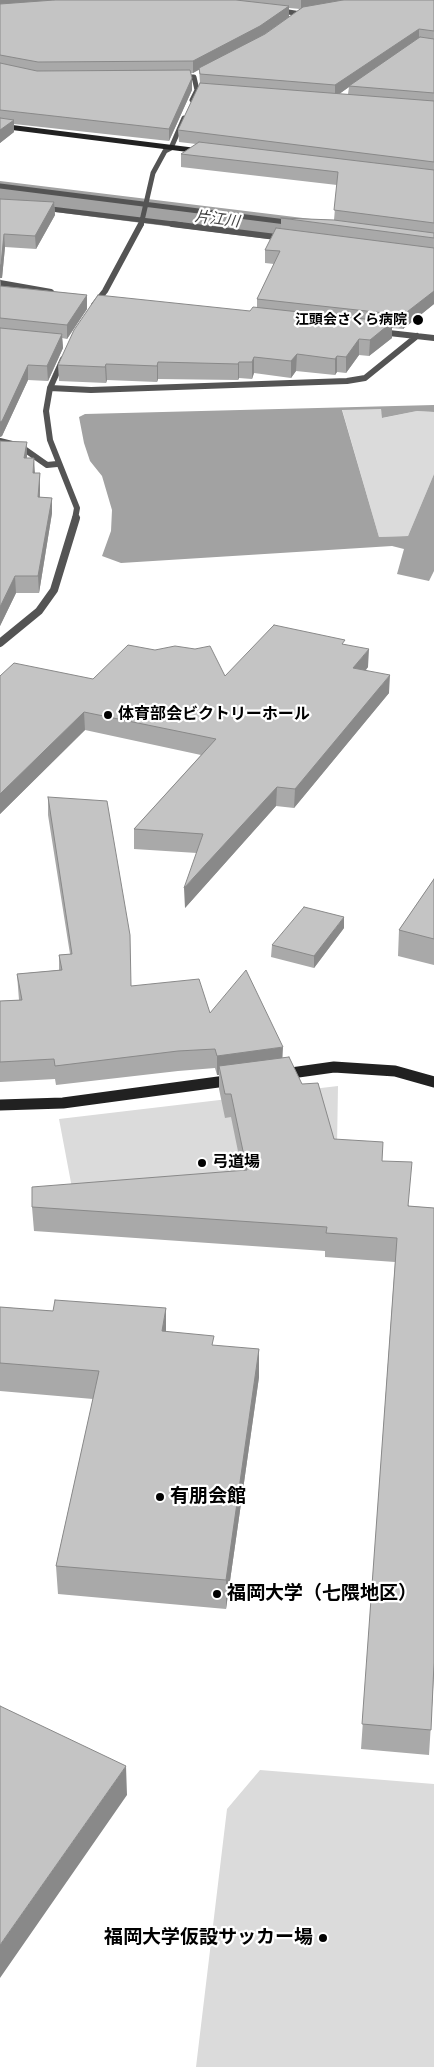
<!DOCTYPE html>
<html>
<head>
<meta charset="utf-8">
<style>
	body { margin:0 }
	canvas { display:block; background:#fff }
</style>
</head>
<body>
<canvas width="434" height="2067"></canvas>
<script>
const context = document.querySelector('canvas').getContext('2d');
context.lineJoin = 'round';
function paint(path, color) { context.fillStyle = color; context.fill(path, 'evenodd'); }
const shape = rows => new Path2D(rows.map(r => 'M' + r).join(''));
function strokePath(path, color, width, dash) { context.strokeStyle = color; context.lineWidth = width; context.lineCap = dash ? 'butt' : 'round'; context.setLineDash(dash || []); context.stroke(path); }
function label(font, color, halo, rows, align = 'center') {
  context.font = font + ' Roboto,"Noto Sans JP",sans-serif'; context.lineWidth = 4.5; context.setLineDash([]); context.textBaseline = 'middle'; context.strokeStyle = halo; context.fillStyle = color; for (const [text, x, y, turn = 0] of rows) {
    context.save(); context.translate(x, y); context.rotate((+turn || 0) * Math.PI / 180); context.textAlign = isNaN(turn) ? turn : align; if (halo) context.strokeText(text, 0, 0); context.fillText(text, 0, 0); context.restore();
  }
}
paint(shape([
	[342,409,381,409,383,418,417,411,434,412,434,474,408,536,379,537],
	[338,1086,336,1207,78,1220,59,1119],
	[260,1770,434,1784,434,2067,196,2067,227,1809]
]), '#dbdbdb');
paint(shape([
	[434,405,434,412,417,411,382,418,381,409,342,410,379,537,408,536,434,474,434,571,429,581,397,574,404,549,392,546,121,563,102,556,111,531,112,510,102,476,90,461,84,443,79,417,85,414]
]), '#a2a2a2');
paint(shape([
	[0,181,434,234,434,260,0,205,0,181]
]), '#a2a2a2');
strokePath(shape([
	[276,10,301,14],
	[180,77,194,77,197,90,192,100],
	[0,186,294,223],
	[43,208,182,225],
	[141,225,153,173,165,151,171,148,184,118]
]), '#545454', 5);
strokePath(shape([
	[172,224,284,238],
	[0,283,51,292],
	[94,305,105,291,141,224],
	[380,332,434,338],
	[63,359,50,388,46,411,50,440,77,508,75,519],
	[50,388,91,390,347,381,365,378,417,336],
	[0,441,20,446,47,465,57,464]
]), '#545454', 6);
strokePath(shape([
	[0,643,39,611,54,590,76,518]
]), '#545454', 8);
strokePath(shape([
	[0,126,200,151]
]), '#212121', 5);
strokePath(shape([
	[284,1074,334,1067,395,1071,434,1082],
	[0,1105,63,1103,233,1080]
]), '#212121', 11);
paint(shape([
	[0,0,434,0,434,304,403,329,392,328,392,338,369,356,359,355,346,373,337,372,335,375,296,371,291,378,254,373,252,379,239,378,238,380,158,379,157,382,107,380,106,383,59,381,58,365,250,311,257,307,257,299,274,264,265,263,265,250,281,229,281,218,334,220,337,185,181,167,181,154,196,144,179,142,178,130,200,83,199,69,193,73,191,73,192,78,192,90,169,141,14,124,14,132,0,143],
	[289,8,300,9,289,17],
	[349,87,348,94,339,94],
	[0,199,54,202,55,215,36,249,5,247,2,278,0,278,1,286,87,295,87,309,67,339,62,338,63,348,48,381,28,380,2,436,0,437],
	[0,441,27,458,35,473,40,473,40,497,52,498,52,513,39,593,16,593,0,626],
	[345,644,368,667,366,670,389,693,294,808,276,806,185,908,197,853,134,849,134,829,201,755,85,730,0,814,0,676,93,679,225,676],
	[48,797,131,986,210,1013,282,1058,302,1084,334,1139,382,1161,409,1206,434,1208,434,1675,429,1755,361,1749,395,1262,325,1257,325,1251,34,1231,32,1207,242,1171,231,1117,225,1118,219,1089,219,1075,217,1075,215,1068,178,1071,56,1085,55,1079,0,1082,0,1001,19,1000,17,974,59,970,59,955,70,954,48,815],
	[434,879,434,965,398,956,399,930],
	[344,928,314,968,271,957,272,945],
	[0,1307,53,1311,166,1308,166,1332,214,1346,259,1349,259,1377,226,1609,58,1594,56,1566,93,1399,0,1391]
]), '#a9a9a9');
paint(shape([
	[0,0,82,0,0,6],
	[301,0,356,0,301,10],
	[289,6,289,17,260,37,193,73,193,61],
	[419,29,419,40,349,86,349,87,335,97,335,85],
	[192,78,192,90,169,141,169,129],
	[14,120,14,132,0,143,0,130],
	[54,202,55,215,36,249,35,236],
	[4,234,5,247,2,278,0,278,1,288,0,299,0,265],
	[434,291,434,304,403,329,403,315],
	[87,295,87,309,67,339,67,325],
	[392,322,392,338,369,356,370,340],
	[62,334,63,348,48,381,47,366],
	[359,339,359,355,346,373,346,357],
	[297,354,296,371,291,378,291,361],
	[337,356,337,372,335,375,335,359],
	[254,357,254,373,252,379,252,362],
	[158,362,158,379,157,382,157,366],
	[239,362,239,378,238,380,238,364],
	[106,364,107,380,106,383,105,367],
	[28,365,28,380,2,436,0,437,0,422],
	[27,442,27,457,25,474,24,458],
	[34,458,35,474,33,473],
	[40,473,40,489,39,513,38,497],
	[52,498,52,513,39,593,38,576],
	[15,576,16,593,0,626,0,607],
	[369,649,368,667,352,686,353,668],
	[390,675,389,693,294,808,295,789],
	[84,712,85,730,0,814,0,794],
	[277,787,276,806,185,908,184,888],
	[344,917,344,928,314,968,314,956],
	[283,1047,282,1067,219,1066,219,1075,217,1075,217,1056],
	[166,1308,166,1336,162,1331],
	[259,1349,259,1377,226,1609,226,1580],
	[126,1766,127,1795,0,1978,0,1945]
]), '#898989');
const building = shape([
	[54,0,236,0,289,6,260,26,193,61,38,62,0,55,0,4,54,0],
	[343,0,434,0,434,31,419,29,335,85,200,74,199,68,265,34,303,7,343,0],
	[420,37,434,39,434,93,349,86,420,37],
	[0,63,37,71,190,70,192,78,169,129,0,110,0,63],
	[200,83,434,101,434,162,178,130,200,83],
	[0,118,14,120,0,130,0,118],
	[199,142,434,170,434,223,334,210,338,172,181,154,199,142],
	[0,199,54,202,35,236,4,234,1,265,0,265,0,199],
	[281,218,334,220,434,233,434,238,281,218],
	[276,228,434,248,434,291,403,315,257,299,280,251,265,250,276,228],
	[0,286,87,295,67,325,0,318,0,286],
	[98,295,250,311,253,307,392,322,370,340,359,339,346,357,337,356,335,359,297,354,291,361,254,357,252,362,239,362,238,364,158,362,157,366,106,364,105,367,58,365,74,330,98,295],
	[0,328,62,334,47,366,28,365,2,421,0,422,0,328],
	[0,441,27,442,24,458,34,458,33,473,40,473,38,497,52,498,38,576,15,576,0,607,0,441],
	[274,625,345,640,342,644,369,649,353,668,390,675,295,789,277,787,184,888,203,834,134,829,216,739,84,712,0,794,0,676,14,663,93,679,128,645,155,650,175,646,195,649,210,646,225,676,274,625],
	[48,797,107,801,130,935,131,986,199,979,210,1013,246,970,283,1047,217,1056,215,1049,178,1051,55,1066,54,1059,0,1062,0,1001,22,1000,17,974,62,970,59,955,72,954,48,797],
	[434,879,434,939,399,930,434,879],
	[304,907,344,917,314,956,272,945,304,907],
	[289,1057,302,1084,318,1083,334,1139,383,1142,382,1161,412,1162,408,1206,434,1208,434,1663,431,1730,362,1724,397,1238,326,1233,327,1227,32,1207,32,1187,247,1170,231,1094,225,1094,219,1066,289,1057],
	[55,1300,166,1308,162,1331,214,1336,212,1345,259,1349,226,1580,56,1566,99,1371,0,1363,0,1307,53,1311,55,1300],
	[0,1706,126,1766,0,1945,0,1706]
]);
paint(building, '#c4c4c4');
strokePath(building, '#898989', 1);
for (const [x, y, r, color] of [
	[418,320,6,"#000"],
	[108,715,5,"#000"],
	[202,1163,5,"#000"],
	[160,1497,5,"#000"],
	[217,1594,5,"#000"],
	[323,1938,5,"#000"]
]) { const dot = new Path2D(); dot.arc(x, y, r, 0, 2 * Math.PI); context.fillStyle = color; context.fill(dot); strokePath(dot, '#fff', 2); }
label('bold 14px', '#000', '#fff', [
	["江頭会さくら病院",407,320]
], 'right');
label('italic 15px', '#434343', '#fff', [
	["片江川",217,220,7]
]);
label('bold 16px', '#000', '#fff', [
	["体育部会ビクトリーホール",118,715],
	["弓道場",212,1163]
], 'left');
label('bold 19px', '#000', '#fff', [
	["有朋会館",170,1497],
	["福岡大学（七隈地区）",227,1594],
	["福岡大学仮設サッカー場",313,1938,"right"]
], 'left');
</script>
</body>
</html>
